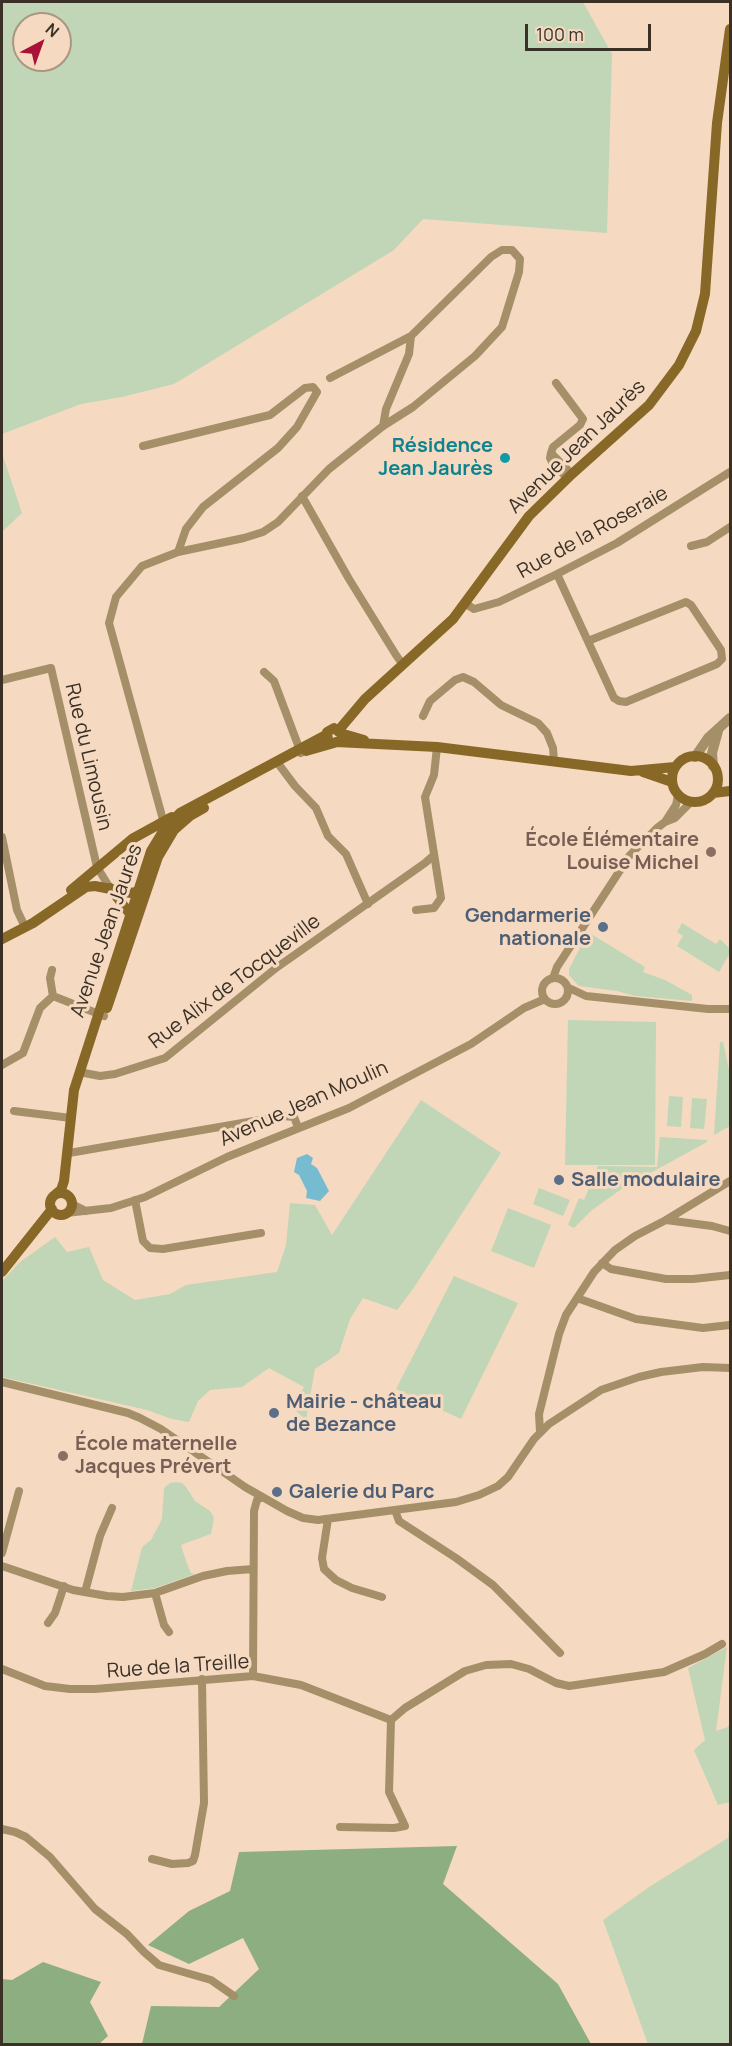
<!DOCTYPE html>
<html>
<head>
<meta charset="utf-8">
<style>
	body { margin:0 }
	#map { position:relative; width:732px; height:2046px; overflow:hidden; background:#f5dac1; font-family:Manrope,sans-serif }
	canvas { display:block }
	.frame { position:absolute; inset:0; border:3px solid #3a3026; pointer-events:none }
	.north { position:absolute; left:12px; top:12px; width:60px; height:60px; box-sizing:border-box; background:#f5dac1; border:2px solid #aa9683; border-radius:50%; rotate:41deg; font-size:16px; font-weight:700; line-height:24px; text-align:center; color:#3a3026 }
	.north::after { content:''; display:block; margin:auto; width:21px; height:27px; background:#a91138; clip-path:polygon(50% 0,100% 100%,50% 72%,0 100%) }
	.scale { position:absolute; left:525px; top:24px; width:126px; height:27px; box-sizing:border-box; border:3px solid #3a3026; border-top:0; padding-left:8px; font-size:18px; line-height:21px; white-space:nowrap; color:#3a3026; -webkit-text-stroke:4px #f5dac1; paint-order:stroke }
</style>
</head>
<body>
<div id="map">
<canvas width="732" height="2046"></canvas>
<div class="frame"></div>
<div class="north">N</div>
<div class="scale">100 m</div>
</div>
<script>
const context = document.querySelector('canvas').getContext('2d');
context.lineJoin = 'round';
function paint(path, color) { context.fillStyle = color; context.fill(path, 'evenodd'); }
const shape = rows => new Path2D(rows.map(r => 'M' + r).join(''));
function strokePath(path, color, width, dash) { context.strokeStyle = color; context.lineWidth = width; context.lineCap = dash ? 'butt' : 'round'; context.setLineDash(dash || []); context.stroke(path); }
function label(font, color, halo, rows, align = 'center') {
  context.font = font + ' Manrope,sans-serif'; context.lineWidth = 6; context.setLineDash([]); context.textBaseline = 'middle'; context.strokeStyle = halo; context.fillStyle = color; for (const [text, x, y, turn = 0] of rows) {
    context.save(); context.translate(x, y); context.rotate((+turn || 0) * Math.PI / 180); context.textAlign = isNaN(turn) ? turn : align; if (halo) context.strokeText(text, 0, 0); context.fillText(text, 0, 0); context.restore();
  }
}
paint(shape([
	[2,2,583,2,612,54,607,233,423,219,394,250,174,384,122,397,81,404,2,434],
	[24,24,60,24,60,60,24,60],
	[2,453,22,513,2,532],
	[682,923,716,944,720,939,730,949,730,953,719,972,677,946,683,936,677,932],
	[588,932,645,967,643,972,665,980,692,995,692,1001,635,996,617,991,579,986,569,975,569,969],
	[568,1020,656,1022,655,1165,565,1165],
	[720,1042,723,1042,730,1074,730,1126,714,1135],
	[669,1096,683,1097,681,1127,667,1126],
	[692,1098,707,1099,704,1129,690,1128],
	[421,1100,501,1153,413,1289,397,1310,363,1298,350,1319,339,1353,315,1369,306,1420,292,1407,304,1387,269,1368,242,1387,210,1390,198,1401,189,1422,172,1419,147,1410,2,1377,2,1281,20,1262,55,1237,67,1252,89,1247,103,1280,135,1300,170,1294,186,1285,277,1272,286,1245,290,1203,315,1205,332,1235],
	[660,1137,707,1140,707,1142,623,1188,592,1210,574,1228,568,1225,579,1198,584,1200,598,1166,657,1167],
	[539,1188,570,1200,563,1216,533,1204],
	[508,1208,551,1225,534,1268,491,1251],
	[454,1276,518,1303,461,1419,396,1389],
	[176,1482,182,1483,186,1487,195,1501,210,1511,214,1518,211,1534,183,1544,181,1546,188,1566,191,1573,195,1574,155,1588,131,1591,142,1547,151,1540,162,1519,164,1488,170,1483],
	[727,1647,716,1731,728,1727,730,1721,730,1802,718,1805,694,1750,705,1740,688,1668],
	[730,1819,730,2044,648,2044,603,1920,649,1887,728,1838]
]), '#c0d6b7');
paint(shape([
	[457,1846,443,1884,558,1984,591,2044,142,2044,151,2006,219,2007,259,1969,243,1938,189,1964,148,1945,189,1911,230,1891,239,1852],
	[43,1962,101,1982,90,2002,108,2036,99,2044,2,2044,2,1979,12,1980]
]), '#8dae80');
paint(shape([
	[307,1154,313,1158,311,1164,317,1168,329,1191,320,1201,306,1198,307,1191,299,1175,294,1172,297,1158]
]), '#76bbcf');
strokePath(shape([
	[330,378,411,336],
	[556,383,583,419,580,425,553,447,551,453,550,458,552,462,567,478],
	[143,446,270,415,305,388,313,387,317,392,297,427,278,448,203,507,186,529,178,552],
	[551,453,572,474],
	[302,496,349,579,396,655,403,665],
	[691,546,707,542,730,527],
	[557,574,614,698,619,701,626,702,717,664,722,659,721,650,691,605,686,602,588,641],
	[466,604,474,609,499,602,557,574,617,543,730,472],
	[264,672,274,681,301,753],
	[2,680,51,668,97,867,110,888],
	[423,716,430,701,455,680,463,677,474,682,501,705,538,723,547,733,553,748,554,761],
	[277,762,295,786,316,808,328,836,346,854,368,904],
	[665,822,676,805,678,795],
	[165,827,109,623,116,597,142,566,178,552,244,538,263,532,278,522,329,469,383,426,413,407,475,356,502,327,519,272,520,259,512,250,502,250,491,257,411,336,409,354,386,409,383,426],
	[2,837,17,910,25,927],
	[416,910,434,908,441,898,425,797,434,775,437,747],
	[52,970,50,978,53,996],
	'542 991a13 13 0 1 1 26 0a13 13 0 1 1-26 0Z',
	[553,978,557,967,630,855,657,828,665,822,675,818,691,802],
	[569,988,586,996,708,1009,730,1009],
	[2,1065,23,1053,40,1008,53,996,104,1016],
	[79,1072,100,1076,115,1074,165,1058,276,968,425,863,434,855],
	[14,1111,71,1118],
	[69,1153,283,1116,294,1117,298,1127],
	[135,1200,143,1241,150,1248,163,1249,261,1233],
	[72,1204,86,1211],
	[66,1213,111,1208,145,1197,227,1157,349,1108,471,1044,524,1008,545,999],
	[666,1220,712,1226,730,1231],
	[602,1263,611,1269,666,1279,693,1279,730,1275],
	[577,1298,636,1319,703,1328,730,1325],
	[2,1382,128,1413,140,1418,161,1429,245,1487,287,1511,303,1518,318,1520,456,1502,479,1495,498,1486,508,1477,534,1439,549,1424,601,1390,639,1377,661,1372,703,1367,730,1368],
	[540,1432,539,1414,559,1334,566,1315,594,1272,615,1250,635,1236,666,1220,730,1181],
	[395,1510,399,1521,456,1558,493,1585,560,1653],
	[328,1519,322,1558,324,1569,336,1580,352,1588,382,1597],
	[2,1553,19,1491],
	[2,1566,73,1590,107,1596,123,1597,155,1593,203,1576,227,1571,253,1569],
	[85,1592,100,1536,112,1508],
	[155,1593,164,1625,169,1632],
	[48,1623,55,1613,64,1586],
	[2,1669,45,1686,70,1689,95,1689,253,1676,301,1685,391,1720,405,1708,465,1671,486,1665,511,1664,529,1669,556,1683,569,1686,664,1672,705,1654,722,1644],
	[253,1676,254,1511,257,1500,262,1497],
	[340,1827,394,1828,405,1826,389,1792,391,1720],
	[2,1829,15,1832,26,1837,50,1857,95,1909,127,1934,144,1952,159,1965,211,1980,234,1996],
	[152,1859,172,1864,188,1863,193,1861,195,1855,204,1803,202,1679]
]), '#a58f68', 8);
strokePath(shape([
	[695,757,708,738,730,718],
	[713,766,712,753,718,731]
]), '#a58f68', 10);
strokePath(shape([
	[338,731,365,699,453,619,529,516,572,474,649,405,679,365,696,331,705,294,717,123,730,29],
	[328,740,327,732,334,728,340,733,364,740],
	[336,742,437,747,631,771,675,767],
	[306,751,334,743],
	'672 779a23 23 0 1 1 46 0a23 23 0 1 1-46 0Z',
	[643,772,672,782],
	[713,793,730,791],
	[110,888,130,914],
	[71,890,132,839,172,817],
	[2,939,33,923,86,887,95,886,131,893,141,891],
	[107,1008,158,857,174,830,190,816,204,808],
	'50 1204a11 11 0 1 1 22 0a11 11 0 1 1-22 0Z',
	[56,1194,61,1190,64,1181,74,1090,151,851,165,828,180,813,326,735],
	[2,1272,52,1209]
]), '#886826', 10);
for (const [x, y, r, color] of [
	[505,458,6,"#0f9aa8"],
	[711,852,6,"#8d6e63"],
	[603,927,6,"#5c6f8a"],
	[559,1180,6,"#5c6f8a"],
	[274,1413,6,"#5c6f8a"],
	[63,1456,6,"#8d6e63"],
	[277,1492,6,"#5c6f8a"]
]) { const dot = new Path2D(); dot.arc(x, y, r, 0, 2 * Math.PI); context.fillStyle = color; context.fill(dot); strokePath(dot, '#f5dac1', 2); }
label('bold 20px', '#0d838f', '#f5dac1', [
	["Résidence",493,446],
	["Jean Jaurès",493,469]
], 'right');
label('20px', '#3a3026', '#f5dac1', [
	["Avenue Jean Jaurès",577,447,-44],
	["Rue de la Roseraie",593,533,-29],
	["Rue du Limousin",88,757,77],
	["Avenue Jean Jaurès",107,931,-71],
	["Rue Alix de Tocqueville",235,982,-37],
	["Avenue Jean Moulin",304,1104,-24],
	["Rue de la Treille",178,1667,-4]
]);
label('bold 20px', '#785e54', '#f5dac1', [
	["École Élémentaire",699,840],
	["Louise Michel",699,863],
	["École maternelle",75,1444,"left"],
	["Jacques Prévert",75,1467,"left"]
], 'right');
label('bold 20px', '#4e5e75', '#f5dac1', [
	["Gendarmerie",591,916,"right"],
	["nationale",591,939,"right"],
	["Salle modulaire",571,1180],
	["Mairie - château",286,1402],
	["de Bezance",286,1425],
	["Galerie du Parc",289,1492]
], 'left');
</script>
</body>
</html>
